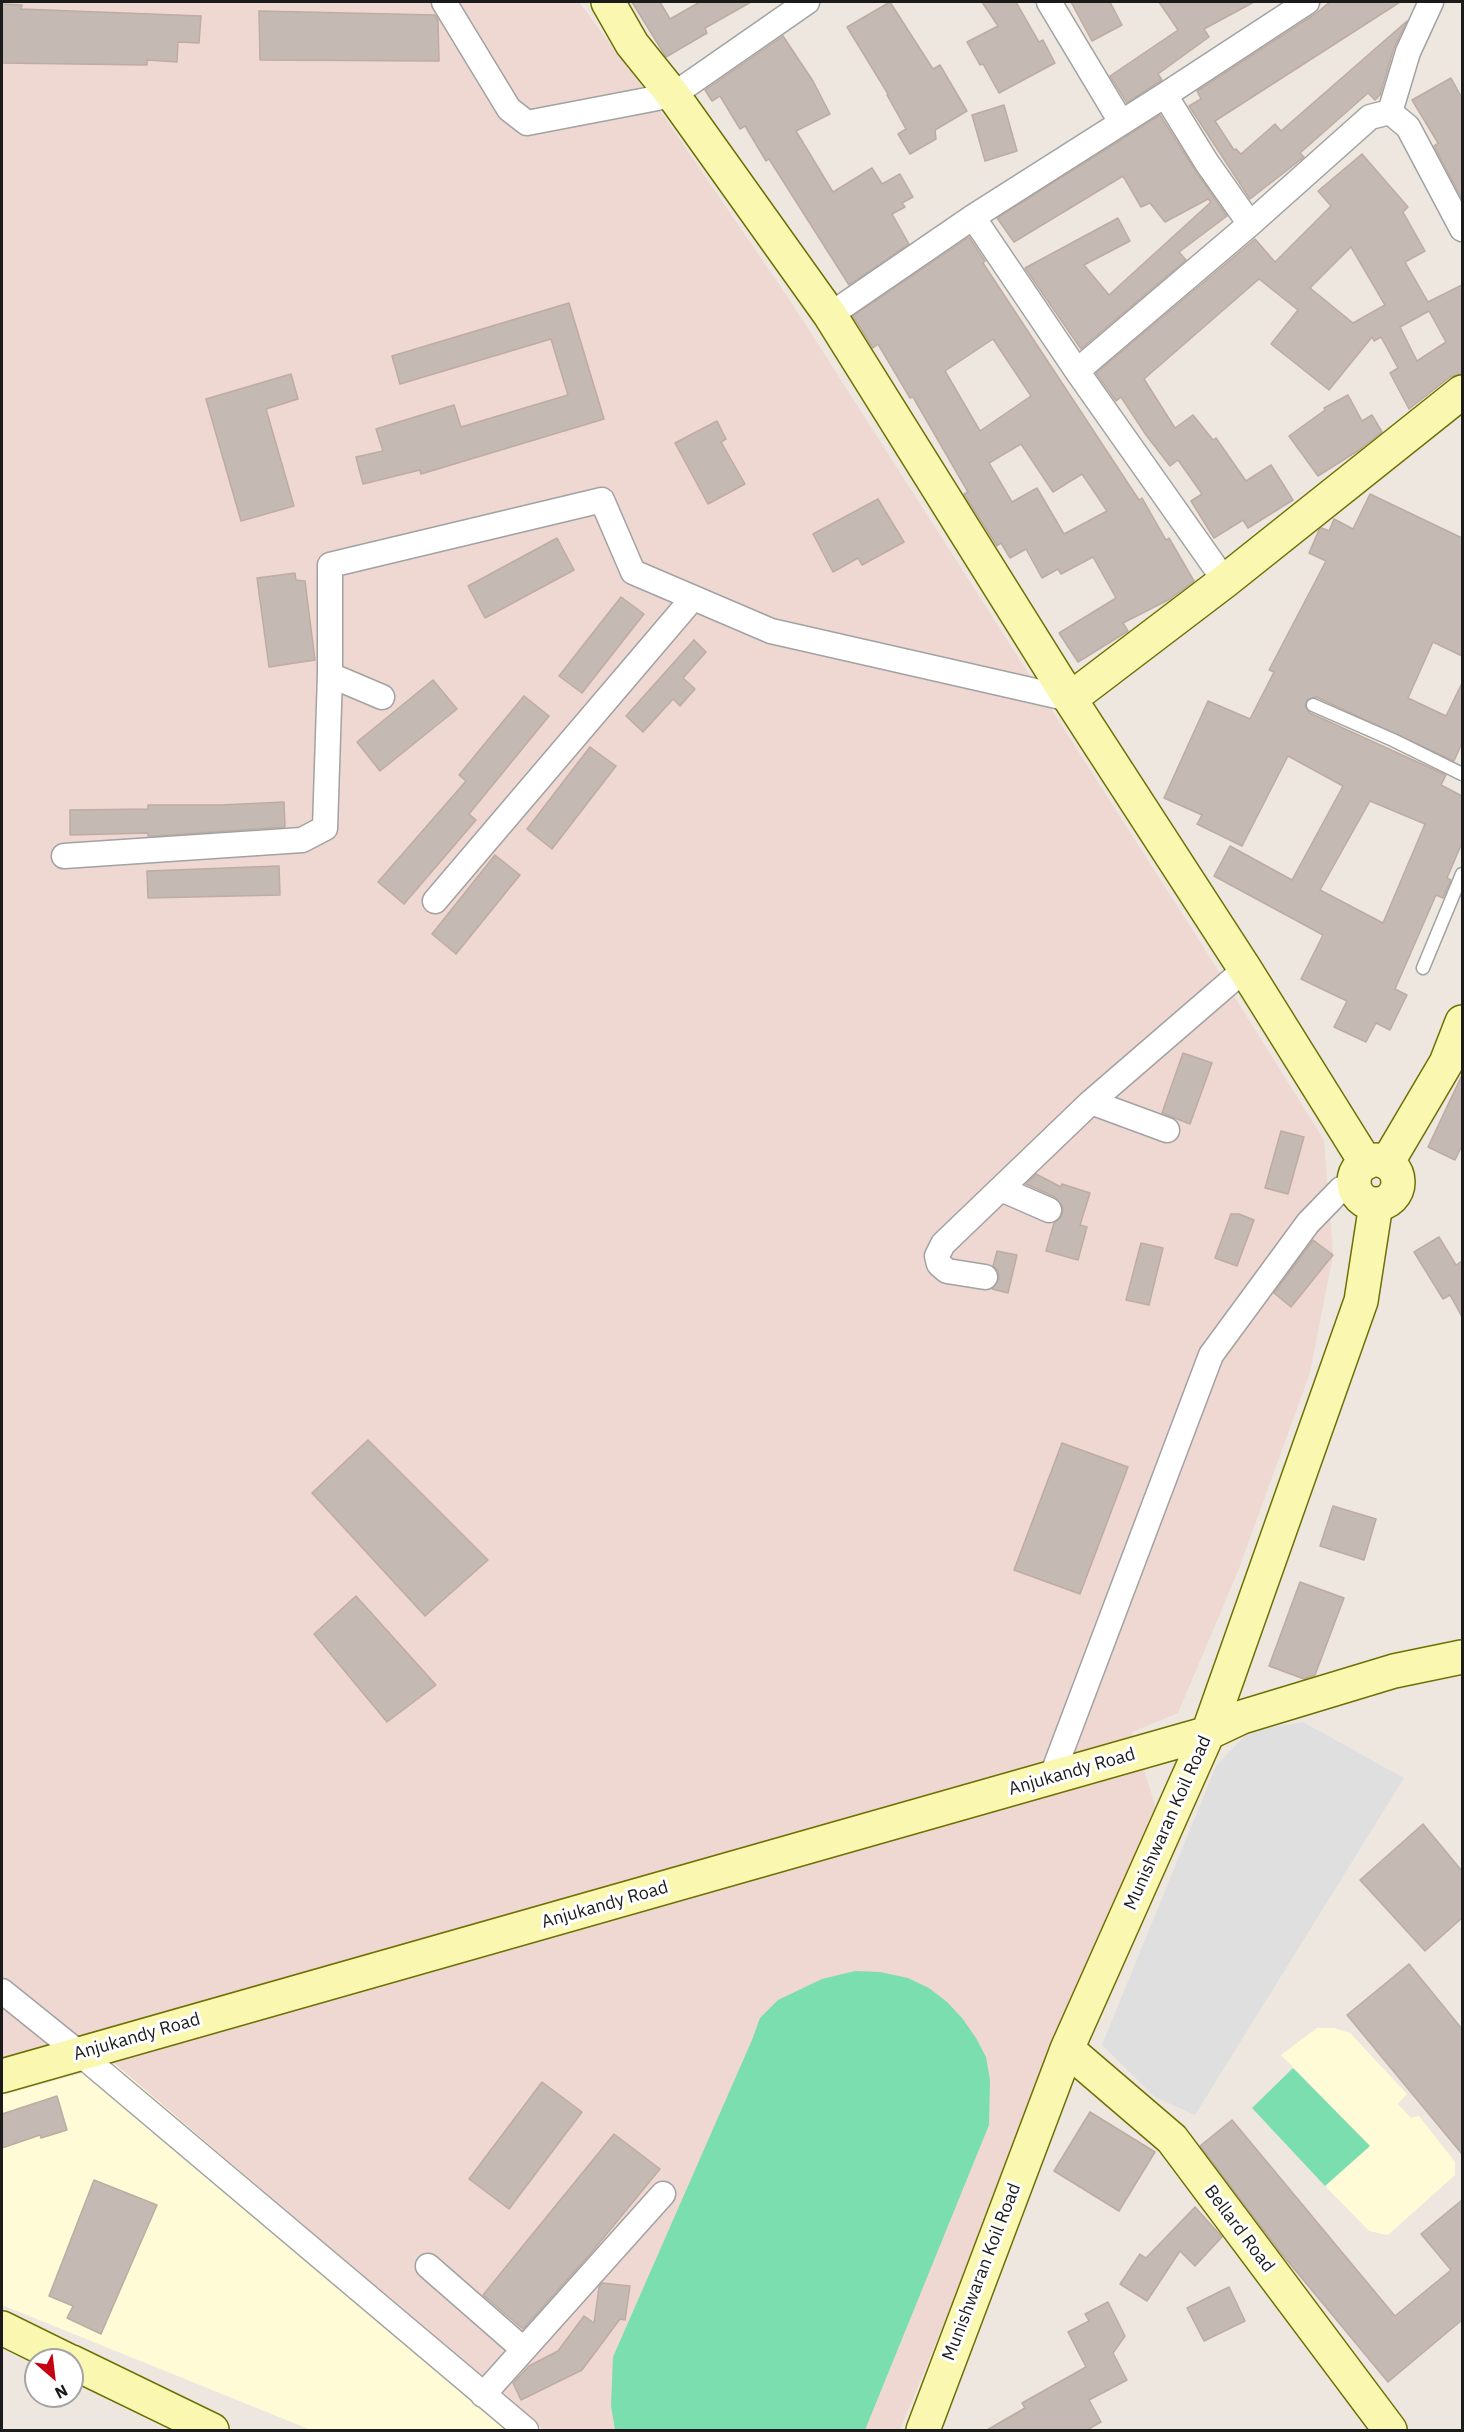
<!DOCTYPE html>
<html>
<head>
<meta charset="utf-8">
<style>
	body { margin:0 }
	#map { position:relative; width:1464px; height:2432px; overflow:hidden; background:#ede7e0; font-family:"IBM Plex Sans",sans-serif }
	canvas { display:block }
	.frame { position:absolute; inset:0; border:3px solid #1b1b1b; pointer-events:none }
	.north { position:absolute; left:24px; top:2348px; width:60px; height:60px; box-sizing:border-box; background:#fff; border:2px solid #a4a4a4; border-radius:50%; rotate:152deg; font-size:16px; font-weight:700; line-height:24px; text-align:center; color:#1b1b1b }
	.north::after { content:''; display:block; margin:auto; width:21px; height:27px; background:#c50012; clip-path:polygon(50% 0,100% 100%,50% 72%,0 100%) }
</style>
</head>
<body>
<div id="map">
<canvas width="1464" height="2432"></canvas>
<div class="frame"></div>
<div class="north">N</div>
</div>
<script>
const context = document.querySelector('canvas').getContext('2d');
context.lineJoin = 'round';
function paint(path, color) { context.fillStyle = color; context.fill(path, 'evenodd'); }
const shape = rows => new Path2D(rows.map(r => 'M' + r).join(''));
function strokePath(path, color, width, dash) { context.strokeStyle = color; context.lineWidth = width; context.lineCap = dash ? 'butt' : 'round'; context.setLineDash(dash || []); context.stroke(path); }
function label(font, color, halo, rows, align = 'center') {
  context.font = font + ' "IBM Plex Sans",sans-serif'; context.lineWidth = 6; context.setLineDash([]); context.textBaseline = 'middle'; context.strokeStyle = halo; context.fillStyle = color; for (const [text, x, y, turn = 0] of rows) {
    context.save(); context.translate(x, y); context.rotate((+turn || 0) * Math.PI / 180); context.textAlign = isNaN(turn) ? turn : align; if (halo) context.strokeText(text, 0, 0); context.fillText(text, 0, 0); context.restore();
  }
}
paint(shape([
	[1317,2028,1334,2028,1350,2033,1407,2094,1398,2104,1411,2118,1419,2116,1455,2162,1455,2175,1388,2235,1369,2231,1325,2186,1369,2145,1281,2055],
	[165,2050,895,2430,311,2430,2,2305,2,2095]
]), '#fffbd6');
paint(shape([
	[2,2,579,2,668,122,793,305,1204,948,1324,1140,1333,1255,1310,1373,1238,1571,1178,1713,1132,1732,1156,1808,900,2430,543,2430,81,2035,2,2058]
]), '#efd7d2');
paint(shape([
	[855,1971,880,1972,908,1978,929,1988,947,2002,962,2018,976,2038,986,2057,990,2080,989,2125,865,2430,615,2430,611,2406,613,2357,752,2040,760,2018,778,2000,799,1990,822,1979],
	[1293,2068,1370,2146,1325,2186,1252,2108]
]), '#7bdeaf');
paint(shape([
	[1303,1722,1404,1778,1195,2115,1155,2097,1102,2045,1216,1766,1249,1731]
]), '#dfdfdf');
const building = shape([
	[632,2,660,2,670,19,700,2,751,2,705,28,707,33,666,57,632,2],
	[890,2,933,69,940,65,967,111,935,130,936,139,910,154,898,134,906,129,887,95,888,94,847,27,890,2],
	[982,2,1016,2,1039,42,1043,40,1055,63,999,93,983,64,980,65,967,42,998,26,982,2],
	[1071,2,1110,2,1122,25,1092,41,1071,2],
	[1159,2,1254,2,1204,29,1209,37,1158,74,1162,80,1127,103,1110,76,1178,30,1159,2],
	[1330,2,1400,2,1215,121,1234,150,1236,149,1241,154,1275,124,1281,131,1407,21,1394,48,1380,95,1375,100,1368,93,1300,153,1304,157,1299,161,1250,199,1189,106,1201,99,1197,91,1315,14,1330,2],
	[2,4,22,5,21,9,201,16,199,43,178,42,177,62,147,60,147,65,2,63,2,4],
	[259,11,435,15,438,20,439,61,260,60,259,11],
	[783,36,813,81,830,114,796,131,833,192,872,168,882,184,900,174,913,197,902,203,905,207,892,214,909,244,849,285,769,159,766,161,745,126,740,129,720,96,712,101,705,90,783,36],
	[1451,78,1462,98,1462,199,1434,146,1438,143,1412,100,1451,78],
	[1004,105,1017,151,985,161,972,115,1004,105],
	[1160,115,1195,170,1227,216,1179,252,1186,260,1081,349,1025,268,1118,218,1130,241,1084,265,1109,295,1211,202,1208,199,1165,222,1150,203,1141,207,1123,176,1014,242,997,218,1160,115],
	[1362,154,1408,207,1403,212,1425,251,1405,262,1428,302,1462,285,1462,373,1450,377,1409,409,1390,373,1398,368,1381,337,1374,341,1372,337,1329,390,1271,344,1298,310,1259,279,1144,379,1175,428,1193,415,1213,440,1216,438,1246,481,1271,465,1293,500,1248,528,1243,520,1214,538,1191,501,1202,494,1178,460,1170,466,1146,435,1121,397,1116,401,1096,373,1255,239,1275,262,1331,206,1318,191,1362,154],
	[1351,247,1385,305,1353,323,1310,288,1351,247],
	[1429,311,1446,342,1417,361,1400,327,1429,311],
	[969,237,985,261,983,263,1139,500,1142,498,1166,540,1169,538,1194,581,1170,599,1123,623,1128,631,1078,662,1059,633,1116,598,1093,557,1061,574,1058,569,1042,578,1026,549,1010,558,1001,543,997,546,964,494,968,492,913,397,910,398,878,344,873,348,853,316,969,237],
	[993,339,1031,396,980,431,945,371,993,339],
	[1021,444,1053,492,1082,474,1107,511,1064,534,1037,488,1012,502,989,463,1021,444],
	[569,303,604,419,421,474,420,470,363,484,356,457,383,451,376,429,454,405,461,427,568,395,551,339,400,384,392,356,569,303],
	[291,374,298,399,266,409,294,506,241,521,206,399,291,374],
	[1348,395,1362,421,1372,415,1382,432,1359,450,1318,476,1289,436,1325,410,1324,408,1348,395],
	[717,421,726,439,721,442,745,484,708,504,675,443,717,421],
	[1370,494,1462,538,1462,656,1433,642,1408,698,1446,716,1462,683,1462,743,1454,761,1316,697,1308,699,1305,706,1310,713,1446,775,1441,785,1462,796,1462,843,1447,878,1451,880,1443,898,1436,895,1395,989,1407,995,1390,1030,1376,1023,1366,1042,1334,1027,1347,1001,1301,979,1323,935,1214,876,1230,846,1292,880,1343,786,1288,756,1242,846,1197,824,1202,815,1164,798,1208,701,1250,719,1274,672,1269,670,1326,561,1309,553,1319,530,1322,528,1329,531,1334,519,1353,529,1370,494],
	[1370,801,1425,824,1383,923,1320,890,1370,801],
	[878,499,904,542,862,565,858,558,833,572,813,534,878,499],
	[557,538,574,570,485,618,468,586,557,538],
	[295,573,296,580,305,581,315,660,269,667,257,578,295,573],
	[621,597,644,614,582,693,559,676,621,597],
	[694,640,706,652,683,678,695,689,680,706,673,699,643,732,626,716,694,640],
	[433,680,457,709,380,771,357,742,433,680],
	[524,696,549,716,469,814,476,820,404,904,378,882,466,781,459,775,524,696],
	[590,747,616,766,552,849,527,829,590,747],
	[284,802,285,827,155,836,148,836,148,833,70,835,70,810,148,809,148,805,221,805,284,802],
	[495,855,520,875,456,954,432,934,495,855],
	[279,866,280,895,148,898,147,871,279,866],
	[1183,1053,1212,1063,1190,1124,1162,1113,1183,1053],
	[1462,1075,1462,1146,1455,1160,1428,1147,1462,1075],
	[1281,1131,1304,1137,1288,1194,1265,1188,1281,1131],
	[1036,1174,1061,1187,1062,1184,1090,1193,1080,1225,1087,1227,1078,1260,1046,1251,1054,1223,1062,1216,1063,1208,1055,1197,1026,1184,1036,1174],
	[1231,1214,1239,1214,1254,1220,1237,1266,1215,1258,1231,1214],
	[1439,1237,1456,1265,1462,1261,1462,1317,1450,1295,1443,1299,1414,1252,1439,1237],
	[1313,1240,1333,1255,1291,1307,1274,1293,1313,1240],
	[1141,1243,1163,1248,1149,1305,1126,1300,1141,1243],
	[997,1251,1017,1255,1008,1293,992,1289,999,1279,998,1271,993,1266,997,1251],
	[368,1440,488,1560,425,1616,312,1493,368,1440],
	[1062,1443,1128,1467,1080,1594,1014,1570,1062,1443],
	[1333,1506,1376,1519,1364,1560,1320,1546,1333,1506],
	[1300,1582,1344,1598,1315,1675,1304,1679,1269,1666,1300,1582],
	[356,1596,436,1685,387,1722,314,1634,356,1596],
	[1423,1824,1462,1871,1462,1918,1425,1951,1360,1880,1423,1824],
	[1409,1964,1462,2029,1462,2154,1347,2015,1409,1964],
	[542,2082,582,2112,509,2209,469,2179,542,2082],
	[57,2096,67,2130,41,2138,40,2135,2,2148,2,2114,57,2096],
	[1090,2112,1155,2152,1119,2211,1054,2171,1090,2112],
	[1232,2120,1395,2316,1451,2270,1421,2234,1462,2200,1462,2320,1388,2382,1281,2253,1200,2146,1232,2120],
	[614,2134,660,2169,591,2253,523,2329,483,2295,614,2134],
	[94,2180,157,2205,101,2334,67,2318,73,2306,49,2296,94,2180],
	[1195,2207,1222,2237,1195,2266,1180,2251,1147,2301,1120,2284,1140,2254,1146,2258,1195,2207],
	[602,2283,630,2286,625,2320,620,2319,582,2370,521,2400,513,2383,529,2366,558,2351,584,2316,594,2323,599,2287,602,2283],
	[1229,2287,1245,2321,1204,2341,1187,2308,1229,2287],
	[1108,2302,1125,2336,1113,2353,1127,2380,1089,2400,1101,2422,1087,2430,987,2430,1025,2408,1022,2403,1086,2367,1068,2332,1089,2321,1085,2314,1108,2302]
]);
paint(building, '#c4b9b3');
strokePath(building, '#beaca2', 1.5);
const lane = shape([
	[1313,705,1393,740,1462,774],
	[1423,968,1462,874]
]);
const street = shape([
	[444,2,509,109,527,123,673,95,807,2],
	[1049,2,1121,122],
	[1165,95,1207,163,1250,224],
	[1390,112,1408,127,1462,229],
	[1390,112,1408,52,1431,2],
	[830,315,973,217],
	[1077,371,1250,224,1370,117,1390,112],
	[1225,581,1077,371,973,217,1165,95,1307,2],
	[330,675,382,697],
	[64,856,302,840,325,828,330,675,330,565,602,500,633,572,771,631,1070,699],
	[435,901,693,598],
	[1091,1102,1167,1130],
	[1001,1189,1049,1210],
	[985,1277,947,1271,939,1264,937,1256,943,1244,1091,1102,1245,969],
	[1051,1778,1211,1355,1308,1223,1341,1189,1355,1187],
	[2,1991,79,2053,526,2430],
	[428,2266,523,2349],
	[483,2395,663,2194]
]);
const secondary = shape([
	[608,2,632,44,673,95,830,315,1070,699,1245,969,1366,1163],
	[1070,699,1225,581,1462,392],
	'1354 1182a22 22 0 1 1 44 0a22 22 0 1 1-44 0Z',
	[1387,1163,1446,1063,1462,1022],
	[1067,2049,1172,2139,1390,2430],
	[2,2076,1208,1733,1242,1717,1394,1671,1462,1657],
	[2,2328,67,2360],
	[72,2362,212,2430],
	[923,2430,1067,2049,1208,1733,1361,1301,1376,1204]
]);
strokePath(lane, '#a2a2a2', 15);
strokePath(street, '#a2a2a2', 27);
strokePath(secondary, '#6e7003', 36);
strokePath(lane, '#fff', 12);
strokePath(street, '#fff', 24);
strokePath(secondary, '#faf7b1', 33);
label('18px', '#1b1b1b', '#fff', [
	["Anjukandy Road",1072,1772,-16],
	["Munishwaran Koil Road",1168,1823,-66],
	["Anjukandy Road",605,1905,-16],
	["Anjukandy Road",137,2037,-16],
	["Bellard Road",1239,2229,53],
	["Munishwaran Koil Road",982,2272,-69]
]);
</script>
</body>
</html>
